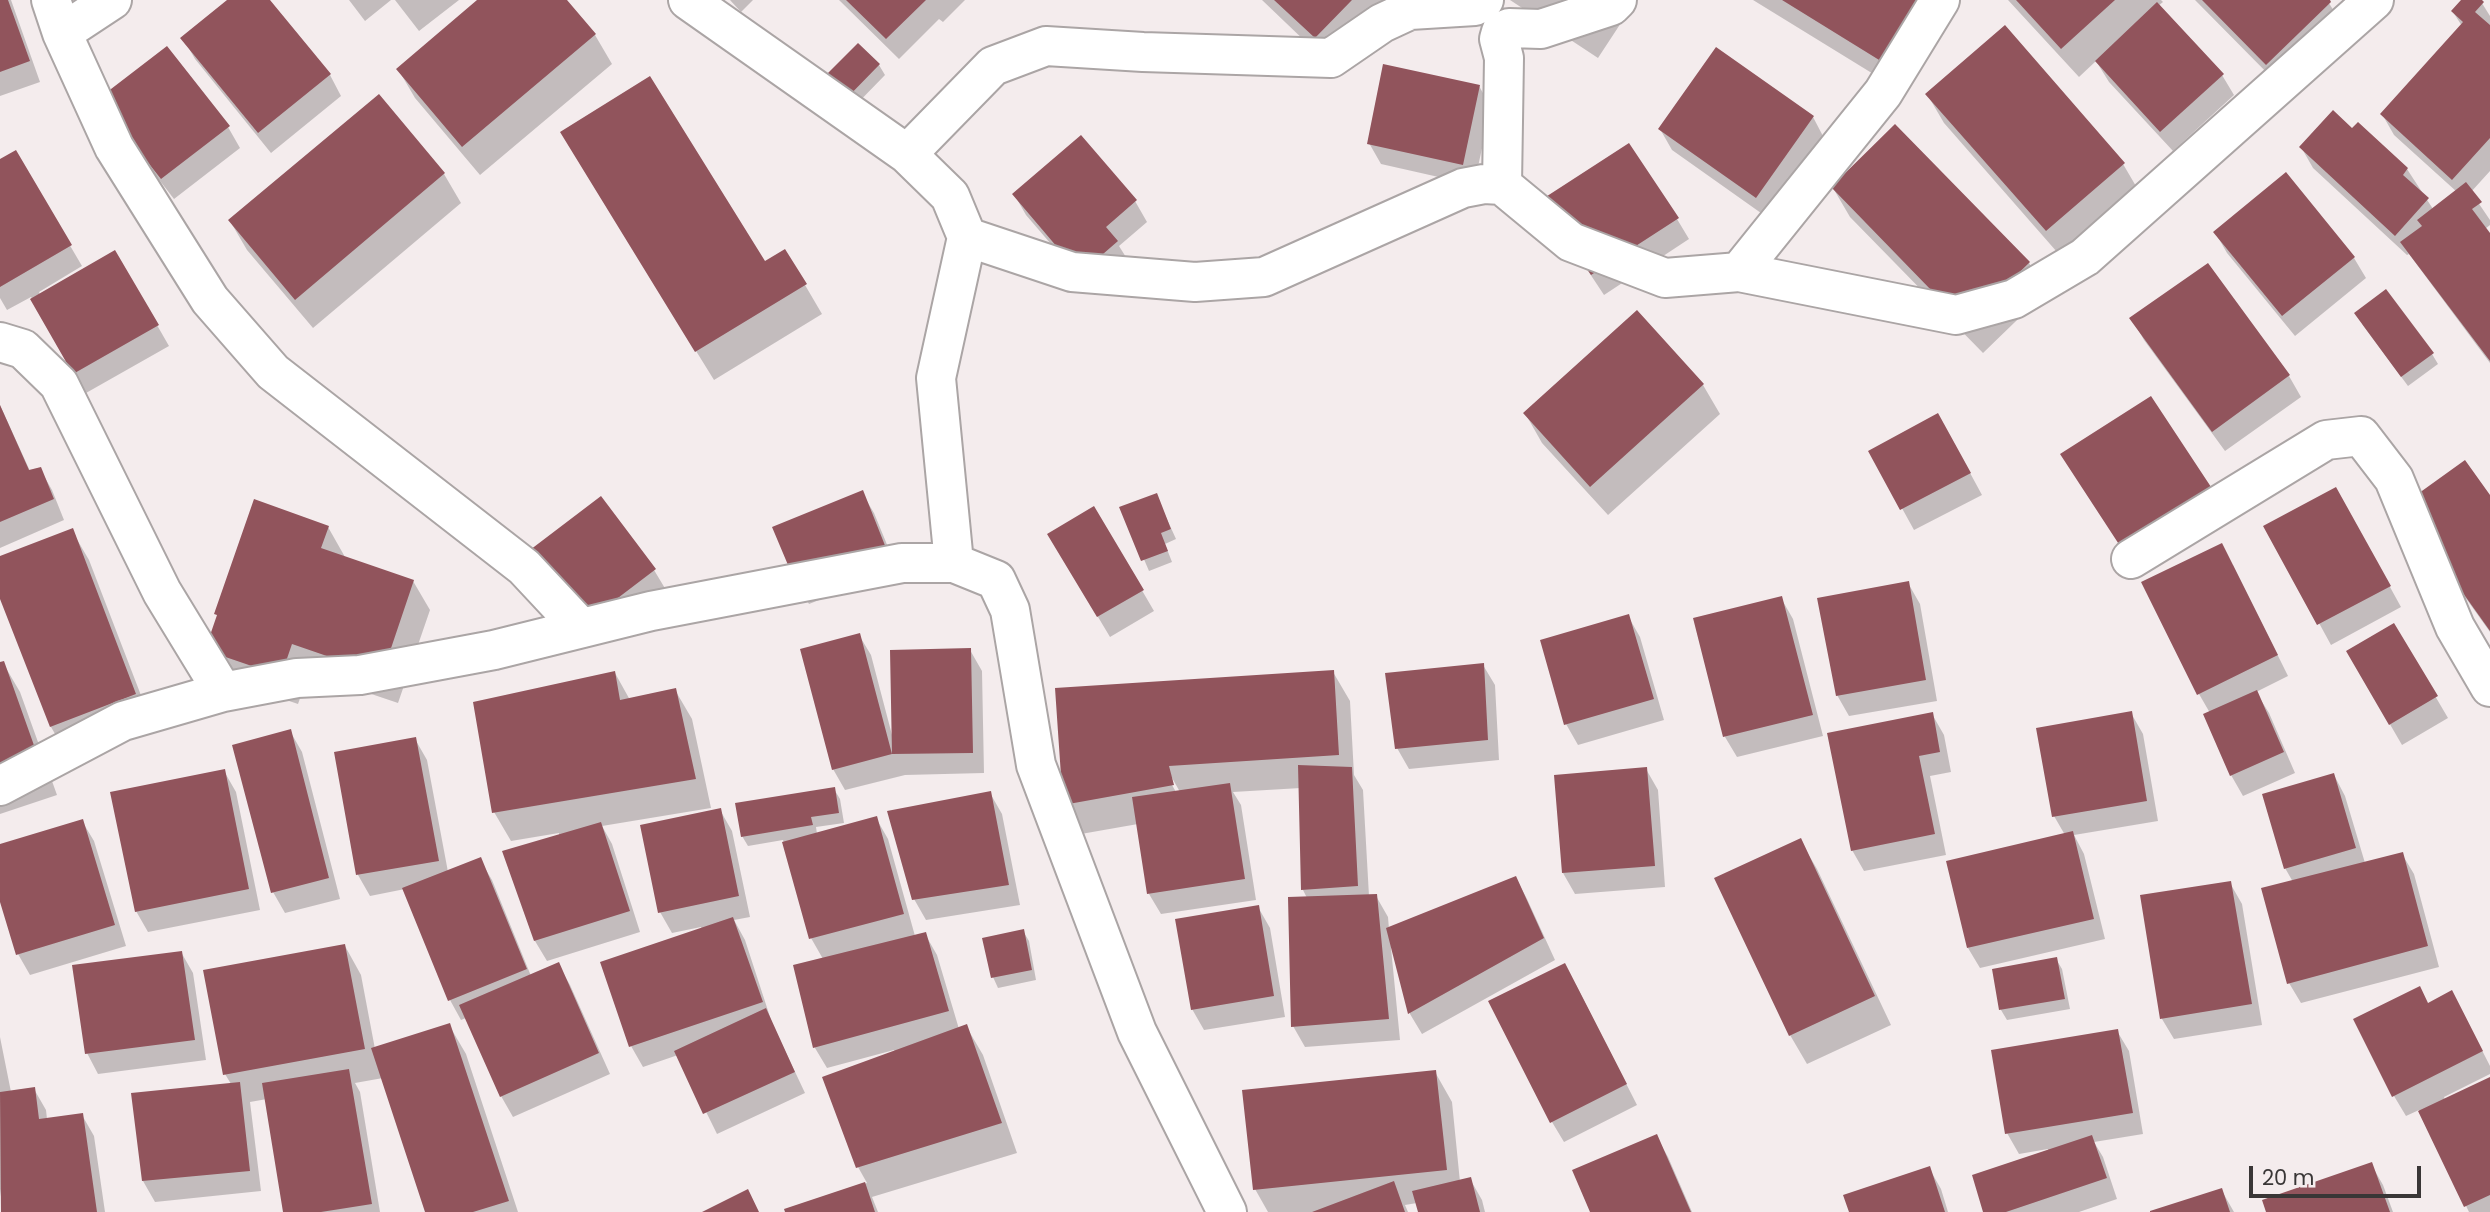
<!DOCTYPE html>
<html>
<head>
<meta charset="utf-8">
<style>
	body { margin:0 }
	#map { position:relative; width:2490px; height:1212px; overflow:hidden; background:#f4eced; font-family:Poppins,sans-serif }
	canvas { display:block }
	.scale { position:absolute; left:2249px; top:1166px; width:172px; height:32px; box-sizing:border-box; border:4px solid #393636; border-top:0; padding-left:9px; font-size:21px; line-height:24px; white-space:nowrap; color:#393636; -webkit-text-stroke:5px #f4eced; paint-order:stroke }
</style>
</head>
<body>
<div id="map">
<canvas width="2490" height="1212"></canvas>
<div class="scale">20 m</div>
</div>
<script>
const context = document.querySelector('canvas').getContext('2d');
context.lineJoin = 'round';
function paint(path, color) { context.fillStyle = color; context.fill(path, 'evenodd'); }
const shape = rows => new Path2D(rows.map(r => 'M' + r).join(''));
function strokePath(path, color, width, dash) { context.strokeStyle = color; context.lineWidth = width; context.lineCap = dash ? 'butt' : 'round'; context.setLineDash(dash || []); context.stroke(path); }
paint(shape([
	[0,0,11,0,40,82,0,96],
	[229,0,268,0,330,75,341,96,271,153,195,59,183,38],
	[349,0,391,0,365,21],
	[395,0,459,0,419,31],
	[480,0,565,0,595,35,612,64,480,175,415,98,398,69],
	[730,0,753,0,741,12],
	[839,0,965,0,943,22,939,19,899,59],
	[1262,0,1397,0,1332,67],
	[1510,0,1636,0,1598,58],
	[1753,0,1938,0,1901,91],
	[2008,0,2161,0,2163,2,2158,6,2222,75,2234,95,2173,151,2109,82,2096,61,2079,77],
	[2195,0,2327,0,2342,24,2279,85],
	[2463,0,2480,0,2490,16,2490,171,2471,192,2490,220,2490,225,2485,229,2490,236,2490,363,2409,254,2407,255,2313,168,2301,147,2352,130,2407,169,2433,209,2457,192,2394,135,2382,114,2462,26,2453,12],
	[858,45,879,65,885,75,849,112],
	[1479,86,1491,107,1474,185,1381,164,1369,143],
	[1927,94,2123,164,2140,193,2064,260,1944,123],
	[378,96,444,174,461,203,313,328,247,250,230,221],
	[1813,117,1824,138,1768,218,1672,150,1660,129],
	[113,120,228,127,240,148,174,199],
	[15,152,82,266,39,292,40,295,115,252,169,346,86,393,31,297,7,310,0,298,0,161],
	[579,162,805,285,822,314,714,380],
	[1833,188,2029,263,2046,292,1983,353,1850,217],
	[1014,194,1135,201,1147,222,1119,246,1129,262,1093,293,1026,215],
	[1677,219,1689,239,1604,295,1555,221],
	[2215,232,2354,258,2366,278,2295,336,2227,253],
	[2208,265,2289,376,2301,397,2225,451,2144,340,2132,319],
	[2362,324,2432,354,2438,364,2408,386],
	[1703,385,1720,414,1608,515,1542,443,1525,413],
	[0,405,30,471,40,469,52,490,64,520,0,548],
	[1950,436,1982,495,1914,530,1871,452],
	[2336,489,2401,607,2331,645,2266,526],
	[862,493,874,513,897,569,809,604,797,583],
	[1156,495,1176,539,1165,544,1172,562,1149,571,1122,508],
	[2490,498,2490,632,2415,527],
	[1094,508,1154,611,1110,637,1061,555],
	[328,527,345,557,413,581,430,610,398,703,309,673,298,704,224,679,207,650],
	[72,531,89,560,152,724,68,756,51,727,0,594,0,558],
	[2233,565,2288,676,2256,692,2269,713,2295,773,2243,796,2231,775,2210,713,2199,694],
	[654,570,666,590,594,645,540,574],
	[1908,583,1920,604,1937,701,1849,716,1837,695],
	[1781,598,1793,619,1823,736,1737,757,1725,737],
	[1628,616,1640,637,1664,720,1578,745,1566,724],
	[2394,626,2448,718,2402,745,2348,652],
	[859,635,871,655,892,735,970,650,982,671,984,773,905,775,845,790,833,769],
	[3,663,20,692,57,795,0,814,0,664],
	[1483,665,1495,685,1499,760,1409,769,1397,748],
	[1333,672,1350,701,1354,775,1363,790,1369,896,1376,896,1388,917,1389,929,1516,878,1527,899,1555,960,1422,1034,1410,1014,1393,948,1391,948,1400,1040,1305,1047,1293,1026,1307,898,1303,890,1301,788,1233,792,1241,805,1256,900,1161,914,1149,894,1138,824,1081,834,1065,805],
	[1171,776,1180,792,1176,792,1168,778],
	[615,673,630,700,675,690,692,719,711,808,602,826,612,844,640,932,547,961,535,941,504,852,559,836,559,833,511,841,494,812],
	[2131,713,2143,734,2158,821,2074,835,2084,854,2105,939,1980,968,1968,948,2065,835,2054,816],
	[1932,714,1944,735,1951,772,1930,776,1946,855,1864,871,1852,850],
	[290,731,302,752,340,899,285,913,273,892],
	[415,739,427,760,448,872,480,860,492,880,531,976,558,964,570,985,610,1074,513,1117,501,1096,466,1018,461,1020,450,1000,405,889,370,896,358,875,336,753],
	[1646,769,1658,790,1665,887,1575,894,1563,873],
	[224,771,236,792,260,910,148,932,136,911],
	[2334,775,2345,796,2365,863,2402,854,2414,874,2439,967,2301,1003,2289,983,2293,882,2285,868],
	[834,789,840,799,844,823,816,827,817,834,876,818,888,839,915,936,925,934,937,955,959,1029,966,1026,983,1055,1017,1153,872,1197,878,1212,787,1212,786,1210,867,1183,858,1167,895,1052,894,1050,827,1068,815,1048,795,966,823,959,811,938,783,840,748,846,742,836],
	[990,793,1002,814,1020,905,926,920,914,899],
	[720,810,732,831,750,917,734,920,745,940,772,1023,805,1093,717,1134,678,1055,643,1067,631,1046,602,963,702,929,701,927,672,933,660,912],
	[82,821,94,841,126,946,30,975,18,954,0,896,0,846],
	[1800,840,1817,869,1891,1025,1807,1064,1790,1035],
	[2230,883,2242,904,2262,1025,2174,1039,2162,1019,2142,897],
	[1258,907,1270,928,1285,1017,1204,1030,1192,1009],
	[1023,931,1029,941,1036,980,998,988,993,977],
	[345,946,361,975,375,1049,449,1025,466,1054,518,1212,427,1212,383,1078,355,1083,360,1092,380,1212,285,1212,267,1099,250,1102,261,1191,155,1202,143,1181,133,1095,231,1084,225,1074],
	[181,952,193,973,206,1060,98,1074,87,1053],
	[2056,959,2062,969,2070,1009,2007,1020,2001,1010,1994,970],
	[1576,985,1637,1105,1564,1142,1552,1122],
	[2429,1004,2463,1013,2490,1066,2490,1074,2444,1097,2445,1100,2490,1079,2490,1212,2469,1212,2419,1110,2406,1116,2394,1096],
	[2117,1031,2129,1051,2143,1134,2094,1142,2103,1157,2117,1199,2079,1212,1985,1212,2048,1151,2048,1149,2019,1154,2007,1133],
	[0,1037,11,1092,34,1089,46,1110,47,1119,82,1115,94,1136,105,1212,3,1212,0,1189],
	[1435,1072,1452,1102,1460,1182,1470,1179,1482,1200,1485,1212,1420,1212,1417,1203,1405,1205,1408,1212,1268,1212,1255,1189],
	[1656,1136,1668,1157,1692,1212,1592,1212],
	[2371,1164,2383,1185,2393,1212,2268,1212],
	[1929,1168,1941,1189,1948,1212,1850,1212],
	[2222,1191,2234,1212,2154,1212]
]), '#0003');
paint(shape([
	[0,0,8,0,30,61,0,72],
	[227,0,270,0,331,74,258,133,180,38],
	[477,0,567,0,596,34,462,147,396,69],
	[846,0,926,0,886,39],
	[1274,0,1352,0,1315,38],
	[1782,0,1922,0,1884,63],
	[2016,0,2115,0,2061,49],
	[2202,0,2330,0,2331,2,2266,65],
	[2461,0,2482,0,2484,2,2475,12,2490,25,2490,138,2452,180,2380,114,2463,22,2451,11],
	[2157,2,2224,74,2160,132,2095,61],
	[2005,25,2125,163,2046,231,1925,94],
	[858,43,880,64,842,103,820,81],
	[167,46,230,126,161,179,98,99],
	[1716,47,1814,116,1756,198,1658,129],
	[1383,64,1480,85,1463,165,1367,144],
	[650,76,765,261,785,249,807,284,695,352,560,132],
	[379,94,445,173,295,300,228,220],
	[2333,110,2352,128,2358,122,2408,168,2403,175,2429,198,2395,236,2299,147],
	[1895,124,2030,262,1965,325,1831,187],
	[1081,135,1137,200,1106,227,1118,241,1080,274,1012,194],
	[1629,143,1679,218,1591,275,1541,200],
	[16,150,72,245,0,287,0,159],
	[2286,172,2355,257,2282,316,2213,232],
	[2466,182,2482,202,2472,209,2490,233,2490,361,2400,242,2422,226,2417,220],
	[115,250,159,325,73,374,30,299],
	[2208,263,2290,375,2212,432,2129,318],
	[2386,289,2434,353,2401,377,2354,313],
	[1637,310,1704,384,1590,487,1523,413],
	[2151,396,2213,490,2124,552,2060,454],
	[0,405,29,470,41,467,54,499,0,522],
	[1938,413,1971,473,1900,510,1868,451],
	[2465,460,2490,495,2490,631,2401,506],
	[2336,487,2391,586,2317,625,2263,526],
	[863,490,886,548,796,584,772,527],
	[1157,493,1171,529,1161,533,1168,551,1141,561,1119,507],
	[601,496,656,569,581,626,526,553],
	[254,499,329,526,321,548,414,580,382,675,292,644,281,676,205,650,217,615,214,614],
	[1094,506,1144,590,1097,617,1047,534],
	[73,528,136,694,50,727,0,599,0,556],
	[2222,543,2278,655,2197,695,2141,582],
	[1909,581,1926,680,1836,696,1817,598],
	[1782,596,1813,715,1723,737,1693,618],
	[1629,614,1654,699,1564,725,1540,640],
	[2394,623,2438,696,2389,725,2346,651],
	[860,633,892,754,832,770,800,649],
	[971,648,973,753,892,754,890,650],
	[4,661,41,765,0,779,0,662],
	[1484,663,1488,740,1395,749,1385,673],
	[1334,670,1339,755,1169,766,1174,785,1063,805,1055,688],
	[615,671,620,700,676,688,696,779,492,813,473,702],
	[2257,690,2284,752,2230,776,2203,714],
	[2132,711,2147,801,2052,817,2036,728],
	[1933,712,1940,752,1919,756,1935,834,1851,851,1827,733],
	[291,729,329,878,271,893,232,745],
	[416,737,439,861,356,875,334,752],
	[1298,765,1352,767,1358,886,1301,890],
	[1647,767,1655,866,1562,873,1554,775],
	[225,769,249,889,135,912,110,792],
	[2334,773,2356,848,2284,869,2262,794],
	[1230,783,1245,879,1147,894,1132,797],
	[835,787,839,813,811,817,813,825,741,837,735,803],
	[991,791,1009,885,912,900,887,811],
	[721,808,739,896,658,913,640,825],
	[877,816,904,914,809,939,782,842],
	[83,819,115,925,16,955,0,902,0,844],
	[601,822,630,911,534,941,502,851],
	[2073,831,2094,919,1967,948,1946,861],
	[1801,838,1875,996,1789,1036,1714,878],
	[2403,852,2428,946,2287,984,2261,888],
	[481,857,527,969,448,1001,402,888],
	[1516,876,1544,938,1408,1014,1386,928],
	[2231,881,2252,1004,2160,1019,2140,895],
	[1377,894,1389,1019,1291,1027,1288,897],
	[1259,905,1274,996,1191,1010,1175,919],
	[733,917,763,1002,629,1047,600,962],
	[1024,929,1032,970,991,978,982,938],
	[926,932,949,1011,813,1048,793,965],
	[345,944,365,1049,223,1075,203,970],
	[182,951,195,1040,85,1054,72,965],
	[2057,957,2065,999,1999,1010,1992,969],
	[559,962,599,1053,500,1097,459,1005],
	[1565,963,1627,1084,1550,1123,1488,1001],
	[2420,986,2428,1003,2452,990,2483,1051,2392,1097,2353,1019],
	[766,1008,795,1072,703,1114,674,1051],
	[450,1023,509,1201,473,1212,425,1212,371,1048],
	[967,1024,1002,1123,856,1168,822,1077],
	[2118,1029,2133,1113,2005,1134,1991,1050],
	[349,1069,372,1204,321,1212,283,1212,262,1083],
	[1436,1070,1447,1170,1253,1190,1242,1090],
	[2490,1077,2490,1195,2464,1207,2418,1111],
	[240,1082,250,1171,142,1181,131,1093],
	[35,1087,39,1119,83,1113,97,1212,1,1212,0,1092],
	[1657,1134,1691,1212,1590,1212,1572,1170],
	[2092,1135,2107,1178,2006,1212,1983,1212,1972,1175],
	[2372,1162,2390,1212,2266,1212,2262,1200],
	[1930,1166,1945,1212,1849,1212,1843,1195],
	[1471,1177,1480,1212,1418,1212,1412,1191],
	[1394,1181,1405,1212,1312,1212],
	[865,1182,875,1212,785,1212,784,1209],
	[2222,1188,2230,1212,2150,1212,2150,1211],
	[748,1189,759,1212,702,1212]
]), '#91545c');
const street = shape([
	[51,0,62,33,114,147,210,300,273,372,524,567,581,628],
	[688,0,907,154,950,196,967,237,936,378,954,563],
	[62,33,112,0],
	[907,154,993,66,1046,46,1143,52,1331,58,1382,23,1410,10,1475,6,1484,0],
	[1502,185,1504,58,1499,39,1501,32,1509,28,1541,29,1611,6,1617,0],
	[967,237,1072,272,1195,282,1264,277,1463,188,1484,184,1502,185,1571,242,1665,278,1739,272,1956,315,2014,299,2085,257,2374,0],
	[1739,272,1883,93,1940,0],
	[0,342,23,349,59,384,162,592,223,692],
	[2131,559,2326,440,2361,436,2394,479,2455,627,2490,687],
	[0,786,123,721,223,692,297,678,360,675,494,650,651,611,902,563,954,563,996,580,1010,610,1036,765,1137,1032,1227,1212]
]);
strokePath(street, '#aba5a5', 42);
strokePath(street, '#fff', 38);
</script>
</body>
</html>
